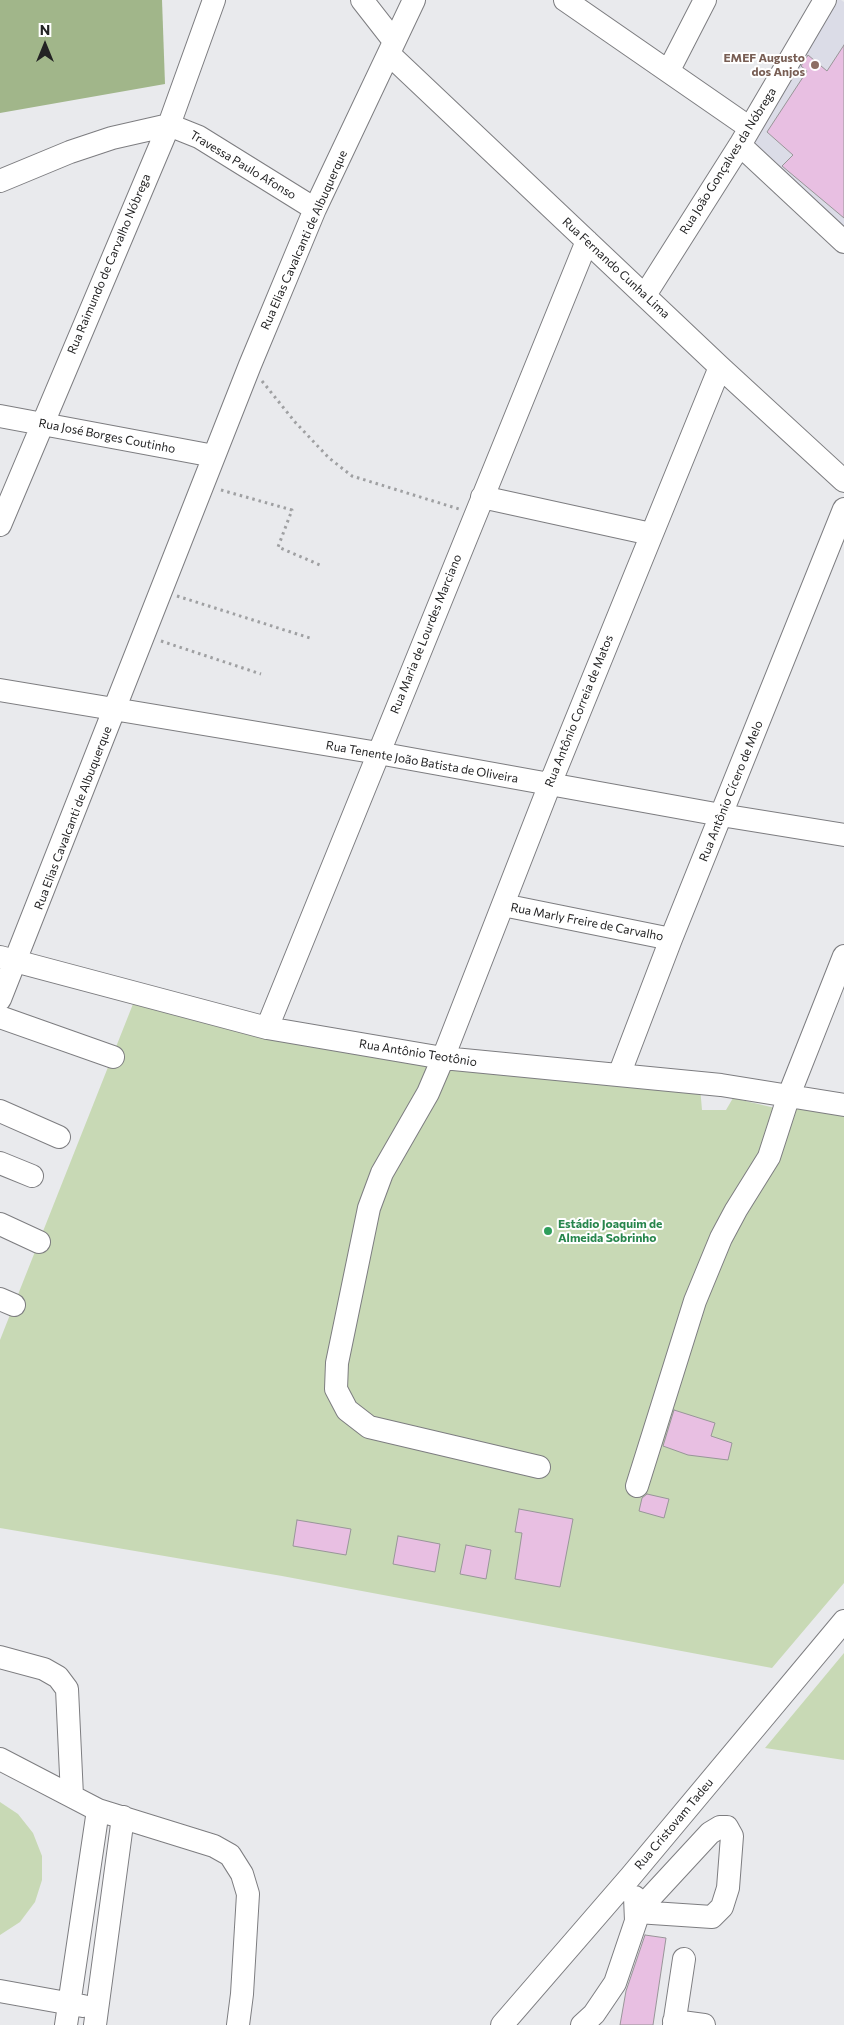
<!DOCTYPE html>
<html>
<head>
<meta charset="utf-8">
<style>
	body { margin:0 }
	#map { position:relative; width:844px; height:2025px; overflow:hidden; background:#e9eaed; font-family:Commissioner,sans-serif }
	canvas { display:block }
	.north { position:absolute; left:20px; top:20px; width:50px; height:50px; -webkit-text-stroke:4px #fff; paint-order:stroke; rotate:0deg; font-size:14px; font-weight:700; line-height:20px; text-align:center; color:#232324 }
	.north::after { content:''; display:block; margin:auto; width:18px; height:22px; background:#232324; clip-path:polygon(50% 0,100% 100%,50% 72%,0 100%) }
</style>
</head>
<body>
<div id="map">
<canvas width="844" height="2025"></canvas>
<div class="north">N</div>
</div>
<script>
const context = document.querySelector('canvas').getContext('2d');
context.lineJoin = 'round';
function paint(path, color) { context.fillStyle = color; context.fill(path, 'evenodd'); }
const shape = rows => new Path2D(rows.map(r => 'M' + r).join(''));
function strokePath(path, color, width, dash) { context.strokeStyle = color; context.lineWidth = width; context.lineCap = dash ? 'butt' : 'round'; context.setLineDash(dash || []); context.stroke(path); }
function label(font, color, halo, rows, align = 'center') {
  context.font = font + ' Commissioner,sans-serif'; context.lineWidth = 4; context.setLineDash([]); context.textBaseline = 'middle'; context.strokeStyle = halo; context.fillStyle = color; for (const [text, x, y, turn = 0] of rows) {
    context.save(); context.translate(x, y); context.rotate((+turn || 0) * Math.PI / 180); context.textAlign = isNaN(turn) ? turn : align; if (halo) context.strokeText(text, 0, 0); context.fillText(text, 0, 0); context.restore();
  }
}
paint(shape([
	[825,0,841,0,844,2,844,242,740,145]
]), '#dbdce7');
paint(shape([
	[133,1004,391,1055,700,1087,702,1110,726,1110,733,1098,792,1112,802,1102,844,1110,844,1583,772,1668,282,1576,0,1528,0,1340],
	[844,1653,844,1760,765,1748],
	[0,1802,18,1814,33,1833,42,1856,42,1880,35,1902,20,1922,0,1935]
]), '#c8d9b5');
paint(shape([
	[0,0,162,0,165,84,0,113]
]), '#a1b68a');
const building = shape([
	[844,45,844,218,782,166,793,155,767,132,807,71,801,66,808,55,827,71,844,45],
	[674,1410,715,1423,711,1436,732,1443,728,1460,688,1455,663,1446,674,1410],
	[647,1494,669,1499,664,1518,639,1511,642,1498,647,1494],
	[519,1509,573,1519,560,1587,515,1579,522,1533,515,1532,519,1509],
	[297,1520,351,1529,346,1555,293,1546,297,1520],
	[398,1536,440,1544,435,1572,393,1564,398,1536],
	[466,1545,491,1550,486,1579,460,1574,466,1545],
	[645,1935,666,1938,653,2025,620,2025,626,1991,645,1935]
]);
paint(building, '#e8bfe2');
strokePath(building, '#989698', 1);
const minor = shape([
	[362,0,394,41],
	[565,0,750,128],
	[389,54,720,367,844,481],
	[669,70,705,0],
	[740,145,844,242],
	[0,181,70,152,112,138,169,125,199,137,315,209],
	[645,295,740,145,825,0],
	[0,416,214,456],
	[482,497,651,534],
	[0,525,169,125,214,0],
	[0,690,378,753,721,815,844,835],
	[503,905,671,939],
	[0,957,267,1028,443,1058,721,1085,844,1105],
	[0,999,250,365,315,209,414,0],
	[0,1017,113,1057],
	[267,1028,587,241],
	[619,1075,671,939,844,509],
	[0,1111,59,1137],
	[0,1163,32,1176],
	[0,1224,39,1242],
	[0,1299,14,1305],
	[539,1467,369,1427,347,1410,336,1389,337,1363,369,1208,382,1173,428,1093,443,1058,550,784,720,367],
	[637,1486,695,1301,721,1238,736,1210,769,1157,789,1095,844,956],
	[0,1657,44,1669,58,1677,67,1689,72,1796],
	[0,1759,98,1810,214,1846,230,1855,242,1874,248,1894,242,1994,238,2025],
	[720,1827,727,1827,732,1836,728,1888,722,1907,712,1917,637,1912,710,1833,720,1827],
	[0,1991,83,2006],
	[674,2021,704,2025],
	[66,2025,98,1810],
	[95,2025,123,1817],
	[502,2025,631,1876,844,1621],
	[582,2025,594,2014,615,1983,636,1921,635,1897],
	[674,2025,684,1959]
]);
strokePath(minor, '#7d7d80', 24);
strokePath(shape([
	[262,381,295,422,329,458,352,476,459,509],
	[221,490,292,510,278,547,320,565],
	[177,596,313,639],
	[161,641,261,674]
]), '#9fa0a2', 3, [2.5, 4]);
strokePath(minor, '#fff', 22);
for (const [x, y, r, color] of [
	[815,65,5,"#8d6e63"],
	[548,1231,5,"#2e9e5b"]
]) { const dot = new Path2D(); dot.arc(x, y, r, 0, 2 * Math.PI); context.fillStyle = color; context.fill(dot); strokePath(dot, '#fff', 2); }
label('bold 12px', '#785e54', '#fff', [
	["EMEF Augusto",805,58],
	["dos Anjos",805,72]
], 'right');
label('12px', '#232324', '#fff', [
	["Rua João Gonçalves da Nóbrega",728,161,-58],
	["Travessa Paulo Afonso",243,165,31],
	["Rua Elias Cavalcanti de Albuquerque",304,240,-66],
	["Rua Raimundo de Carvalho Nóbrega",109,264,-67],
	["Rua Fernando Cunha Lima",616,268,43],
	["Rua José Borges Coutinho",107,436,11],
	["Rua Maria de Lourdes Marciano",426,634,-68],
	["Rua Antônio Correia de Matos",579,711,-68],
	["Rua Tenente João Batista de Oliveira",422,762,10],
	["Rua Antônio Cícero de Melo",731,791,-68],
	["Rua Elias Cavalcanti de Albuquerque",73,818,-69],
	["Rua Marly Freire de Carvalho",587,922,11],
	["Rua Antônio Teotônio",418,1053,9],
	["Rua Cristovam Tadeu",674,1824,-50]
]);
label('bold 12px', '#27864d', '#fff', [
	["Estádio Joaquim de",558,1224],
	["Almeida Sobrinho",558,1238]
], 'left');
</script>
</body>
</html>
